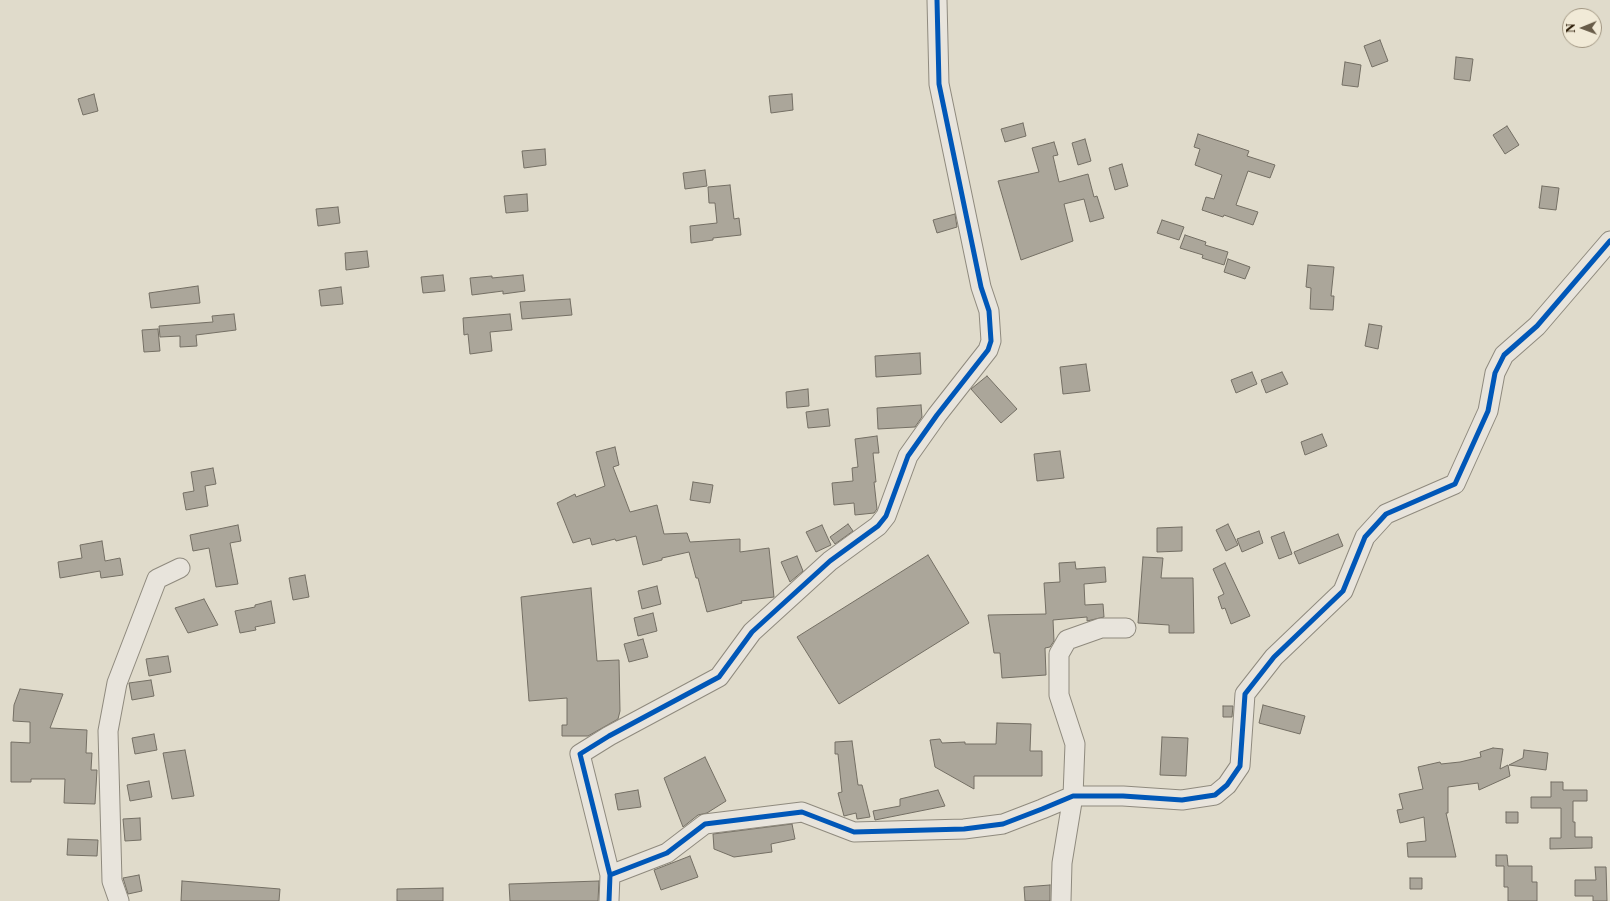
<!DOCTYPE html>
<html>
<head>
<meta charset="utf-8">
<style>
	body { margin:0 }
	#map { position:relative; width:1610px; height:901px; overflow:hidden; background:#e0dbcb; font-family:"Libre Caslon Text",serif }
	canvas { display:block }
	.north { position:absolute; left:1562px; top:8px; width:40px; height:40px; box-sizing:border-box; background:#f1ead7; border:1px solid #a19682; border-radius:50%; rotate:269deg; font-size:11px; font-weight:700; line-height:16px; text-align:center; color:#281803 }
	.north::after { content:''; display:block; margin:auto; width:14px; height:18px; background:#685c49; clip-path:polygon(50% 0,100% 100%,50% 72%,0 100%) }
</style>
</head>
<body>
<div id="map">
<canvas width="1610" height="901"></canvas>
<div class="north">N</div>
</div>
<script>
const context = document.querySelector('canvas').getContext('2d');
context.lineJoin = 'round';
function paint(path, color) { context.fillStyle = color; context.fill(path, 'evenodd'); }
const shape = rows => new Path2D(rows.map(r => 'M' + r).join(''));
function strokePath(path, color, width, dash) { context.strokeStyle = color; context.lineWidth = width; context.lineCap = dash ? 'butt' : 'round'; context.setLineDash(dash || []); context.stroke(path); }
const building = shape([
	[1380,40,1388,61,1372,67,1364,46,1380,40],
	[1456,57,1473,59,1470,81,1454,79,1456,57],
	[1345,62,1361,65,1358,87,1342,85,1345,62],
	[94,94,98,111,83,115,78,99,94,94],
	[792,94,793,110,771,113,769,96,792,94],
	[1023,123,1026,136,1005,142,1001,129,1023,123],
	[1507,126,1519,145,1505,154,1493,135,1507,126],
	[1198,134,1249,151,1247,156,1275,165,1270,178,1248,171,1236,205,1258,212,1253,225,1224,215,1223,217,1202,210,1206,197,1214,199,1222,175,1195,165,1200,149,1194,147,1198,134],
	[1085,139,1091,161,1078,165,1072,143,1085,139],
	[1054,142,1058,155,1053,156,1059,182,1088,174,1094,197,1097,196,1104,218,1090,222,1084,199,1064,204,1073,241,1021,260,998,181,1039,172,1032,148,1054,142],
	[545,149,546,165,524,168,522,151,545,149],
	[1122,164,1128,186,1115,190,1109,168,1122,164],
	[705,170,707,186,685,189,683,173,705,170],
	[730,185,734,219,739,218,741,235,713,238,713,240,691,243,690,226,717,223,715,203,709,203,708,187,730,185],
	[1542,186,1559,188,1556,210,1539,208,1542,186],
	[527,194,528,211,506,213,504,196,527,194],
	[338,207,340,223,318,226,316,209,338,207],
	[955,214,957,227,937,233,933,220,955,214],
	[1162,220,1184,227,1179,240,1157,233,1162,220],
	[1185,235,1206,242,1205,245,1228,252,1224,265,1202,258,1203,255,1180,248,1185,235],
	[367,251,369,267,346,270,345,253,367,251],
	[1228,259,1250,267,1245,279,1224,272,1228,259],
	[1308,265,1334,267,1331,296,1334,296,1333,310,1310,309,1311,288,1306,287,1308,265],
	[443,275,445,291,423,293,421,277,443,275],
	[523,275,525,291,503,294,503,291,472,295,470,278,492,276,492,278,523,275],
	[198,286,200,303,151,308,149,293,198,286],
	[341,287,343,304,321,306,319,290,341,287],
	[570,299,572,315,522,319,520,302,570,299],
	[234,314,236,330,196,335,197,346,180,347,180,336,160,337,159,326,213,322,212,316,234,314],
	[510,314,512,330,490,332,492,351,470,354,468,334,464,335,463,318,510,314],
	[1369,324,1382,326,1378,349,1365,346,1369,324],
	[158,329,160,351,144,352,142,330,158,329],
	[920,353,921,374,876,377,875,356,920,353],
	[1086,364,1090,391,1063,394,1060,367,1086,364],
	[1252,372,1257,384,1236,393,1231,380,1252,372],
	[1282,372,1288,384,1266,393,1261,380,1282,372],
	[987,376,1017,409,1001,423,971,389,987,376],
	[808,389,809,406,787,408,786,392,808,389],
	[921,405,922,417,915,427,878,429,877,408,921,405],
	[828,409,830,426,808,428,806,412,828,409],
	[1322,434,1327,446,1305,455,1301,442,1322,434],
	[877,436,879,453,873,453,876,482,874,482,877,509,874,513,855,515,854,503,834,505,832,483,853,481,852,468,858,467,855,439,877,436],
	[615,447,619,465,613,467,630,512,657,505,664,534,687,533,690,542,740,539,740,552,769,548,774,597,741,601,742,603,707,612,698,578,696,578,689,552,662,558,662,560,643,565,636,536,616,541,615,539,592,545,590,538,573,543,557,503,575,494,576,497,605,486,596,452,615,447],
	[1060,451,1064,478,1037,481,1034,454,1060,451],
	[213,468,216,484,205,486,208,506,186,510,183,493,194,491,191,472,213,468],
	[693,482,713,485,710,503,690,500,693,482],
	[848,524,853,531,835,544,830,537,848,524],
	[1228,524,1238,545,1226,551,1216,530,1228,524],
	[238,525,241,541,230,543,238,584,216,587,209,548,193,551,190,535,238,525],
	[822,525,831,545,816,552,806,532,822,525],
	[1182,527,1182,551,1157,552,1157,528,1182,527],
	[1259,531,1263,543,1242,552,1237,539,1259,531],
	[1284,532,1292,554,1279,559,1271,537,1284,532],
	[1338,534,1343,546,1299,564,1294,552,1338,534],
	[102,541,105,561,120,558,123,575,101,578,100,571,60,578,58,562,82,558,80,545,102,541],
	[928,555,969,623,839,704,797,637,928,555],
	[797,556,803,571,790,582,781,562,797,556],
	[1143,557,1163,558,1161,578,1193,578,1194,633,1169,633,1169,625,1138,623,1143,557],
	[1075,562,1076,569,1105,567,1106,582,1084,584,1085,605,1103,604,1104,617,1087,621,1087,617,1053,620,1054,641,1050,647,1045,648,1046,675,1002,678,1000,653,994,653,988,615,1046,614,1044,583,1060,582,1059,563,1075,562],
	[1225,563,1250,616,1231,624,1225,608,1222,609,1218,597,1224,594,1213,569,1225,563],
	[305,575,309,597,293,600,289,578,305,575],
	[657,586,661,604,642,609,638,591,657,586],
	[591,588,597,661,619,660,620,711,618,719,588,736,562,736,562,725,567,725,567,698,529,701,521,597,591,588],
	[204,599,218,625,188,633,175,608,204,599],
	[271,601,275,623,255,627,256,630,240,633,235,611,255,607,255,605,271,601],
	[653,613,657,631,638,636,634,618,653,613],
	[643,639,648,657,629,662,624,644,643,639],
	[168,656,171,672,149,676,146,659,168,656],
	[151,680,154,696,132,700,129,683,151,680],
	[20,689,63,694,50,728,87,730,86,753,92,753,91,770,97,770,95,804,64,803,65,779,31,779,31,782,11,782,11,742,30,743,30,722,13,721,14,705,20,689],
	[1263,705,1305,716,1300,734,1259,723,1263,705],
	[1223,706,1233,706,1232,717,1223,717,1223,706],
	[997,723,1031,724,1030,751,1042,751,1042,776,974,776,974,789,935,767,930,740,940,739,942,743,965,742,965,744,996,744,997,723],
	[154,734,157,750,135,754,132,738,154,734],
	[1162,737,1188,738,1186,776,1160,775,1162,737],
	[852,741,858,785,862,785,870,817,857,819,856,813,844,816,838,793,842,792,838,754,835,754,835,742,852,741],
	[1493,748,1503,749,1500,769,1508,765,1510,776,1479,790,1478,783,1448,787,1448,813,1446,813,1456,857,1408,857,1407,843,1426,841,1424,817,1400,823,1397,810,1403,809,1399,794,1423,789,1418,767,1440,762,1441,764,1460,762,1481,757,1480,752,1493,748],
	[185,750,194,796,172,799,163,753,185,750],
	[1524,750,1548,753,1546,770,1509,765,1523,758,1524,750],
	[705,757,726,801,707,813,698,815,683,827,664,778,705,757],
	[149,781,152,797,130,801,127,785,149,781],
	[1551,782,1563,782,1563,790,1587,790,1587,801,1573,801,1573,822,1575,822,1575,837,1592,837,1592,848,1550,849,1550,838,1561,838,1561,808,1531,808,1531,797,1551,797,1551,782],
	[638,790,641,807,618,810,615,794,638,790],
	[938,790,945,806,875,820,873,811,900,806,900,799,938,790],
	[1506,812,1518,812,1518,823,1506,823,1506,812],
	[140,818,141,840,125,841,123,819,140,818],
	[792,824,795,839,771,844,772,852,734,857,714,849,713,834,792,824],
	[68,839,98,840,97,856,67,855,68,839],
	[1496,855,1507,855,1508,866,1532,866,1532,882,1537,882,1537,901,1508,901,1508,887,1504,887,1504,866,1496,866,1496,855],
	[690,856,698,877,661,890,654,870,690,856],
	[1595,867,1606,867,1607,901,1593,901,1593,896,1575,896,1575,880,1596,880,1595,867],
	[139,875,142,891,128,894,123,878,139,875],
	[1410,878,1422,878,1422,889,1410,889,1410,878],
	[182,881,280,889,279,901,181,901,182,881],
	[599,881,598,901,510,901,509,884,599,881],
	[1050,885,1050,901,1025,901,1024,887,1050,885],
	[443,888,443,901,397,901,397,889,443,888]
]);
paint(building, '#aba69a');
strokePath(building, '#746f64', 1);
const minor = shape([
	[610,875,580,754,609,736,719,677,752,632,830,561,878,526,886,516,908,456,937,415,988,350,991,341,989,311,981,287,939,84,937,0],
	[119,901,112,881,108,731,117,683,157,579,180,568],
	[609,901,610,875,667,853,705,824,802,812,854,832,964,829,1003,824,1042,809,1073,796,1123,796,1182,800,1215,795,1227,785,1240,766,1245,694,1274,657,1343,591,1365,537,1386,514,1455,484,1488,411,1495,373,1504,355,1537,326,1610,241],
	[1061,901,1062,863,1073,796,1075,744,1059,695,1059,654,1067,640,1101,628,1126,628]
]);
strokePath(minor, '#8f8a7e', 21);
strokePath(minor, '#e8e4dc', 19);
strokePath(shape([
	[610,875,580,754,609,736,719,677,752,632,830,561,878,526,886,516,908,456,937,415,988,350,991,341,989,311,981,287,939,84,937,0],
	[609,901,610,875,667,853,705,824,802,812,854,832,964,829,1003,824,1042,809,1073,796,1123,796,1182,800,1215,795,1227,785,1240,766,1245,694,1274,657,1343,591,1365,537,1386,514,1455,484,1488,411,1495,373,1504,355,1537,326,1610,241]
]), '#0057b8', 5);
</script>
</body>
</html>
